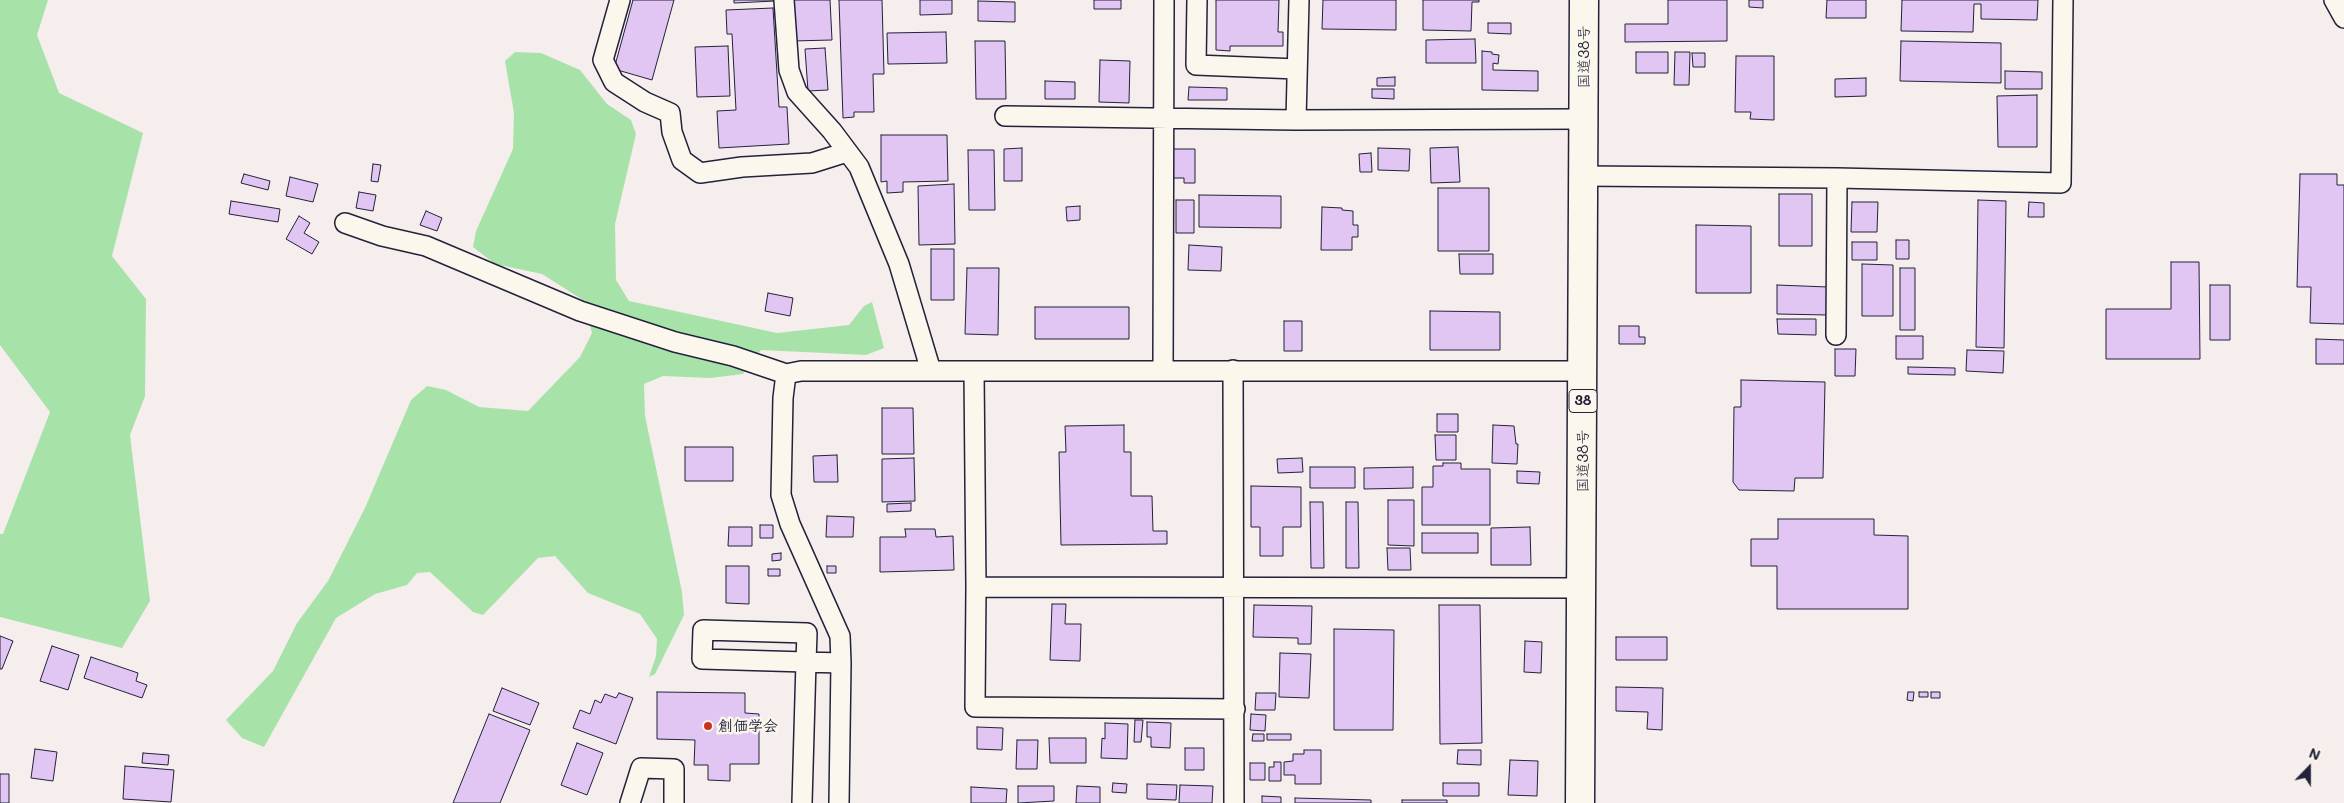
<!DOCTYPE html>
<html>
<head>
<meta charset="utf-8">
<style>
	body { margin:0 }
	#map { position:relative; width:2344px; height:803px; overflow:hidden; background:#f6eded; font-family:Mali,sans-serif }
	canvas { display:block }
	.north { position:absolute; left:2284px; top:743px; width:50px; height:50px; -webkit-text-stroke:4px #fbf7ec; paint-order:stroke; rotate:22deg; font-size:14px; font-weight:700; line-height:20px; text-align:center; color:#22223b }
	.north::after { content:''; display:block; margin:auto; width:18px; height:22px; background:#22223b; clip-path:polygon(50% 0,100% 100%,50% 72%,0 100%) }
</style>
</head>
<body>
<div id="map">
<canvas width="2344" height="803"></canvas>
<div class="north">N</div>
</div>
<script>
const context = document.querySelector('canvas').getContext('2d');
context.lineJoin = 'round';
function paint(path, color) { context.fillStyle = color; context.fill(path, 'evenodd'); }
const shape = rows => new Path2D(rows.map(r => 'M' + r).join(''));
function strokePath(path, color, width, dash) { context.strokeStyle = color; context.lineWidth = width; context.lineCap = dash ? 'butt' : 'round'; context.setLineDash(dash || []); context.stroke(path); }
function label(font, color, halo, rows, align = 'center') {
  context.font = font + ' Mali,"Klee One",sans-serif'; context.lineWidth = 5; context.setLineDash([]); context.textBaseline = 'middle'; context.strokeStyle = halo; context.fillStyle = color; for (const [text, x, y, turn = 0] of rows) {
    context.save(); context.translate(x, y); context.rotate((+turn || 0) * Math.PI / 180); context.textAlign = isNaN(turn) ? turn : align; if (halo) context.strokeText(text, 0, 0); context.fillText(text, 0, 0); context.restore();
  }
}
paint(shape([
	[0,0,48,0,37,35,59,93,143,133,112,256,146,299,145,396,130,435,150,601,122,648,0,617,0,534,3,534,50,412,0,345],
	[515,52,541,53,580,70,607,104,631,120,636,134,615,224,616,280,629,301,777,333,849,325,864,306,872,302,884,348,866,355,761,350,743,374,710,378,663,376,644,384,645,416,682,592,684,615,655,674,649,677,656,656,657,639,640,614,588,593,555,556,538,558,483,615,473,612,430,572,417,573,407,585,375,594,336,618,264,747,242,738,226,720,273,671,297,623,328,581,365,508,411,400,427,386,446,390,479,407,528,411,580,357,592,333,583,300,542,274,495,264,473,247,476,231,513,149,514,113,505,61]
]), '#a7e3a9');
const building = shape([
	[633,0,674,0,652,80,614,69,633,0],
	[734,0,775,0,775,1,734,3,734,0],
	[791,0,830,0,832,40,792,41,791,0],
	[839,0,882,0,884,74,873,74,874,112,854,112,854,117,843,118,839,0],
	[920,0,952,0,952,14,920,15,920,0],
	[1094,0,1121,0,1121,9,1094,9,1094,0],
	[1216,0,1279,0,1278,32,1283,32,1283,46,1230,46,1230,51,1216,50,1216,0],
	[1323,0,1396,0,1396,30,1322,29,1323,0],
	[1423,0,1479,0,1479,2,1472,2,1471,31,1423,30,1423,0],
	[1668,0,1727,0,1727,41,1625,42,1625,24,1668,24,1668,0],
	[1749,0,1763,0,1763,8,1749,7,1749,0],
	[1827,0,1866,0,1866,18,1826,18,1827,0],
	[1902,0,2038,0,2037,20,1981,19,1981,4,1974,4,1973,32,1901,31,1902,0],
	[978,1,1015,2,1015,22,978,21,978,1],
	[773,8,779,107,787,107,789,144,719,148,717,111,736,110,732,34,727,34,726,10,773,8],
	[1488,23,1511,23,1511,34,1488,33,1488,23],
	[946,32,947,63,888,64,887,33,946,32],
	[1475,39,1476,63,1426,63,1426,40,1475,39],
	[975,41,1005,41,1006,99,976,99,975,41],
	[1901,41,2001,43,2001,83,1900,81,1901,41],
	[728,46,730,96,697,97,695,47,728,46],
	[825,48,828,90,808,91,805,49,825,48],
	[1482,51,1492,52,1492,54,1499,55,1498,64,1493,63,1493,70,1538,71,1538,91,1482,90,1482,51],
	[1636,52,1668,52,1668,73,1636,73,1636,52],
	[1675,52,1690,52,1689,85,1674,85,1675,52],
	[1692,53,1705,53,1705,67,1693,67,1692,53],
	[1736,56,1774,56,1774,120,1750,119,1751,112,1735,112,1736,56],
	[1100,60,1130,61,1129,103,1099,102,1100,60],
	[2005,71,2042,72,2042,89,2005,89,2005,71],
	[1395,77,1395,86,1377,86,1377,78,1395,77],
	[1866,78,1866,96,1835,97,1835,79,1866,78],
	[1045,81,1075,82,1075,99,1045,99,1045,81],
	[1189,87,1227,88,1227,100,1188,100,1189,87],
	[1372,89,1394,89,1394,99,1372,98,1372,89],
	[2037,95,2037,147,1998,147,1997,96,2037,95],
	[881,135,947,135,948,181,903,182,903,192,887,193,887,181,881,182,881,135],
	[1458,147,1460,182,1431,183,1430,148,1458,147],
	[1022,148,1022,181,1004,181,1004,149,1022,148],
	[1378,148,1410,149,1409,171,1378,170,1378,148],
	[1173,149,1195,149,1195,183,1184,183,1184,178,1173,178,1173,149],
	[968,150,994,150,995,210,969,210,968,150],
	[1371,153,1372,172,1360,172,1359,154,1371,153],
	[373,164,381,165,378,182,371,181,373,164],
	[244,174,270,181,268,190,241,183,244,174],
	[2300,174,2337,174,2337,185,2344,185,2344,324,2310,323,2311,287,2297,287,2300,174],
	[290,177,318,184,313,202,286,196,290,177],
	[954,184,955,244,919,245,918,186,954,184],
	[1438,188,1489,188,1489,251,1438,251,1438,188],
	[359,192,376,195,373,211,356,208,359,192],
	[1779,194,1812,194,1812,246,1779,246,1779,194],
	[1199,195,1281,196,1281,228,1199,227,1199,195],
	[1176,200,1194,200,1194,233,1176,233,1176,200],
	[1978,200,2006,201,2004,348,1976,347,1978,200],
	[231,201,280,209,278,222,229,214,231,201],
	[1852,202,1878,202,1877,232,1851,232,1852,202],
	[2029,202,2044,203,2044,217,2028,217,2029,202],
	[1080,206,1080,220,1067,221,1066,207,1080,206],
	[1322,207,1342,208,1342,210,1353,211,1353,225,1358,225,1358,237,1352,237,1352,250,1321,250,1322,207],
	[426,211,442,218,437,231,420,225,426,211],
	[299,216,310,223,304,233,319,242,312,254,286,239,299,216],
	[1696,225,1751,226,1751,293,1696,293,1696,225],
	[1896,240,1909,240,1909,259,1896,259,1896,240],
	[1852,242,1877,242,1877,260,1852,260,1852,242],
	[1189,245,1222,247,1221,271,1188,270,1189,245],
	[931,249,954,249,954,300,931,300,931,249],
	[1459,254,1493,254,1493,274,1460,274,1459,254],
	[2171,262,2199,262,2200,359,2106,359,2106,309,2171,309,2171,262],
	[1862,264,1893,265,1893,316,1862,316,1862,264],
	[967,268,999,268,998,335,965,334,967,268],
	[1900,268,1915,268,1915,330,1900,330,1900,268],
	[1777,285,1828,287,1828,315,1777,314,1777,285],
	[2210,285,2230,285,2230,340,2210,340,2210,285],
	[768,293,793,298,790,316,765,311,768,293],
	[1035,307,1129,307,1129,339,1035,339,1035,307],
	[1430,311,1500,312,1500,350,1430,350,1430,311],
	[1777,319,1816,319,1816,335,1778,334,1777,319],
	[1284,321,1302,321,1302,351,1284,351,1284,321],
	[1619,326,1639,326,1639,337,1645,337,1645,344,1619,344,1619,326],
	[1896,336,1923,336,1923,359,1896,359,1896,336],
	[2316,339,2344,340,2344,364,2316,364,2316,339],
	[1835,349,1856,349,1855,376,1835,376,1835,349],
	[1967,350,2004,351,2003,373,1966,371,1967,350],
	[1908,367,1955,368,1955,375,1908,374,1908,367],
	[1741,380,1825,382,1823,478,1795,478,1794,491,1739,490,1733,482,1734,407,1741,407,1741,380],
	[882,408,913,408,914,454,882,454,882,408],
	[1437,414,1458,414,1458,432,1437,432,1437,414],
	[1124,425,1124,452,1131,452,1131,496,1152,496,1153,531,1167,531,1167,544,1061,545,1059,452,1066,452,1065,426,1124,425],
	[1493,425,1514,426,1516,444,1518,444,1517,464,1492,463,1493,425],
	[1435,435,1456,435,1456,460,1436,460,1435,435],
	[685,447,733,447,733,481,685,481,685,447],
	[837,455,838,482,814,482,813,456,837,455],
	[914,458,915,501,882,502,882,459,914,458],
	[1302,458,1303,472,1278,473,1277,459,1302,458],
	[1443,463,1461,463,1461,469,1490,469,1490,525,1422,525,1422,487,1433,487,1433,466,1443,466,1443,463],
	[1310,467,1355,467,1355,488,1310,488,1310,467],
	[1413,467,1413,488,1364,489,1364,468,1413,467],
	[1517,471,1540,472,1539,484,1517,483,1517,471],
	[1251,486,1301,487,1301,527,1283,527,1283,556,1260,556,1260,527,1251,527,1251,486],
	[1388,500,1414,500,1414,546,1388,545,1388,500],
	[1310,502,1323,502,1324,568,1311,568,1310,502],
	[1346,502,1358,502,1359,568,1346,568,1346,502],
	[911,503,911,511,887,512,887,504,911,503],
	[827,516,854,517,853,537,826,537,827,516],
	[1778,519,1874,519,1874,535,1908,536,1908,609,1777,609,1777,566,1751,566,1751,539,1778,539,1778,519],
	[760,525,773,525,773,538,760,538,760,525],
	[729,527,752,527,752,546,728,546,729,527],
	[1530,527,1531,565,1491,565,1491,528,1530,527],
	[905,529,935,529,936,537,953,536,954,570,880,572,880,537,906,537,905,529],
	[1422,533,1478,533,1478,553,1422,553,1422,533],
	[1387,548,1410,548,1411,570,1388,570,1387,548],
	[781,553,781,560,772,561,772,554,781,553],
	[726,566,749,566,749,604,726,603,726,566],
	[827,566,836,566,836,573,827,573,827,566],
	[768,569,780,569,780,576,768,576,768,569],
	[1052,604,1066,604,1065,624,1081,624,1080,661,1050,660,1052,604],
	[1254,605,1312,606,1311,644,1298,644,1298,638,1253,637,1254,605],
	[1439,605,1480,605,1482,743,1440,744,1439,605],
	[1334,629,1394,630,1393,730,1334,730,1334,629],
	[0,636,13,641,2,669,0,669,0,636],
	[1616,637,1667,637,1667,660,1616,660,1616,637],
	[1525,641,1542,642,1541,673,1524,672,1525,641],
	[52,646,79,655,68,690,40,681,52,646],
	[1280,653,1311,654,1309,698,1279,697,1280,653],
	[91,657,138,673,136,681,147,685,142,698,84,678,91,657],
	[1616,687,1663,688,1662,730,1647,729,1648,712,1616,711,1616,687],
	[502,688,539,703,530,725,493,711,502,688],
	[657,692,745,693,745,713,759,714,759,764,730,764,730,781,708,780,708,765,694,765,695,740,657,739,657,692],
	[1908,692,1914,692,1913,701,1907,700,1908,692],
	[1919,692,1928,692,1928,697,1919,697,1919,692],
	[1931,692,1940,692,1940,698,1931,698,1931,692],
	[619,693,633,698,616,744,573,728,580,710,590,714,595,700,601,703,605,694,616,698,619,693],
	[1256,693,1276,693,1275,710,1255,710,1256,693],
	[489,714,530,730,500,803,453,803,489,714],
	[1251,714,1266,715,1265,731,1250,730,1251,714],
	[1135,720,1143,720,1141,742,1134,742,1135,720],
	[1147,722,1171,723,1170,748,1151,747,1151,737,1147,737,1147,722],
	[1105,723,1128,724,1127,759,1101,758,1102,738,1105,739,1105,723],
	[977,727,1003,728,1002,750,977,749,977,727],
	[1253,734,1264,734,1264,741,1252,741,1253,734],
	[1267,734,1291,734,1291,740,1267,740,1267,734],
	[1049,738,1086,738,1086,763,1050,763,1049,738],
	[1017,740,1038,740,1037,769,1016,769,1017,740],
	[577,743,603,753,587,795,561,785,577,743],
	[1185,748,1204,748,1204,770,1185,770,1185,748],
	[35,749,57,752,53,781,31,778,35,749],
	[1304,750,1321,750,1321,784,1295,784,1295,775,1284,775,1284,762,1293,761,1293,754,1304,754,1304,750],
	[1458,750,1481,750,1481,765,1457,764,1458,750],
	[143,753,169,755,168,765,142,763,143,753],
	[1510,760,1538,761,1537,796,1508,795,1510,760],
	[1274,762,1281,762,1281,781,1269,781,1269,767,1274,767,1274,762],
	[1250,763,1265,763,1265,780,1250,780,1250,763],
	[125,766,174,770,171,802,123,799,125,766],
	[0,774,9,774,9,803,0,803,0,774],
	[1113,783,1127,784,1126,793,1112,792,1113,783],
	[1443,783,1479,783,1479,796,1443,796,1443,783],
	[1147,784,1177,785,1176,800,1147,799,1147,784],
	[1180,785,1213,786,1212,803,1179,803,1180,785],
	[1018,786,1054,786,1054,801,1018,803,1018,786],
	[1077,786,1100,787,1100,803,1076,803,1077,786],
	[971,787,1007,789,1006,803,971,803,971,787],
	[1262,796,1281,797,1281,803,1262,803,1262,796],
	[1295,798,1371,800,1371,803,1295,803,1295,798],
	[1402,800,1447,800,1447,803,1402,803,1402,800]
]);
paint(building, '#e1c5f3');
strokePath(building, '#22223b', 1);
const minor = shape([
	[620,0,603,60,614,82,645,102,670,113,672,132,682,160,700,173,742,167,812,163,847,152],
	[784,0,789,70,797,92,832,131,859,167,899,264,931,371],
	[1197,0,1196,65,1297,69],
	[2334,0,2344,18],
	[1005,116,1296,120,1583,119],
	[1296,120,1299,0],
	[1582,176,1837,178,2061,183,2063,0],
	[345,223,382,236,426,246,580,311,675,342,733,356,786,374,801,371,1584,371],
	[1836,335,1837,178],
	[1163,370,1164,0],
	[1233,370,1234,803],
	[974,371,976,587,975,707,1235,709],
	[786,374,783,398,781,495,790,524,840,636,841,663,839,803],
	[976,587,1582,588],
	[630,803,641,768,674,769,674,803],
	[802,803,806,662,807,633,703,630,702,659,806,662,841,663]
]);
const highway = shape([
	[1580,803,1584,0]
]);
strokePath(minor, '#22223b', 22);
strokePath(highway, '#22223b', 31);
strokePath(minor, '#fbf7ec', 19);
strokePath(highway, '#fbf7ec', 28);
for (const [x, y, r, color] of [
	[708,726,5,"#c8321e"]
]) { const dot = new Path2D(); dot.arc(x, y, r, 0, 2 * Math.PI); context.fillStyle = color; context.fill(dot); strokePath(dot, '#fbf7ec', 2); }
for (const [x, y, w] of [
	[1583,401,28]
]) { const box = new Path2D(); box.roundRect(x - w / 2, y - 11.5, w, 23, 4); context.fillStyle = '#fbf7ec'; context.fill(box); strokePath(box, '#22223b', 1); }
label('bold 14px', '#22223b', null, [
	["38",1583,401]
]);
label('15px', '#22223b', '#fbf7ec', [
	["国道38号",1584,57,-90],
	["国道38号",1583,461,-90]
]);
label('bold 15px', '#22223b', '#fbf7ec', [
	["創価学会",718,726]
], 'left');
</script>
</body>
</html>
